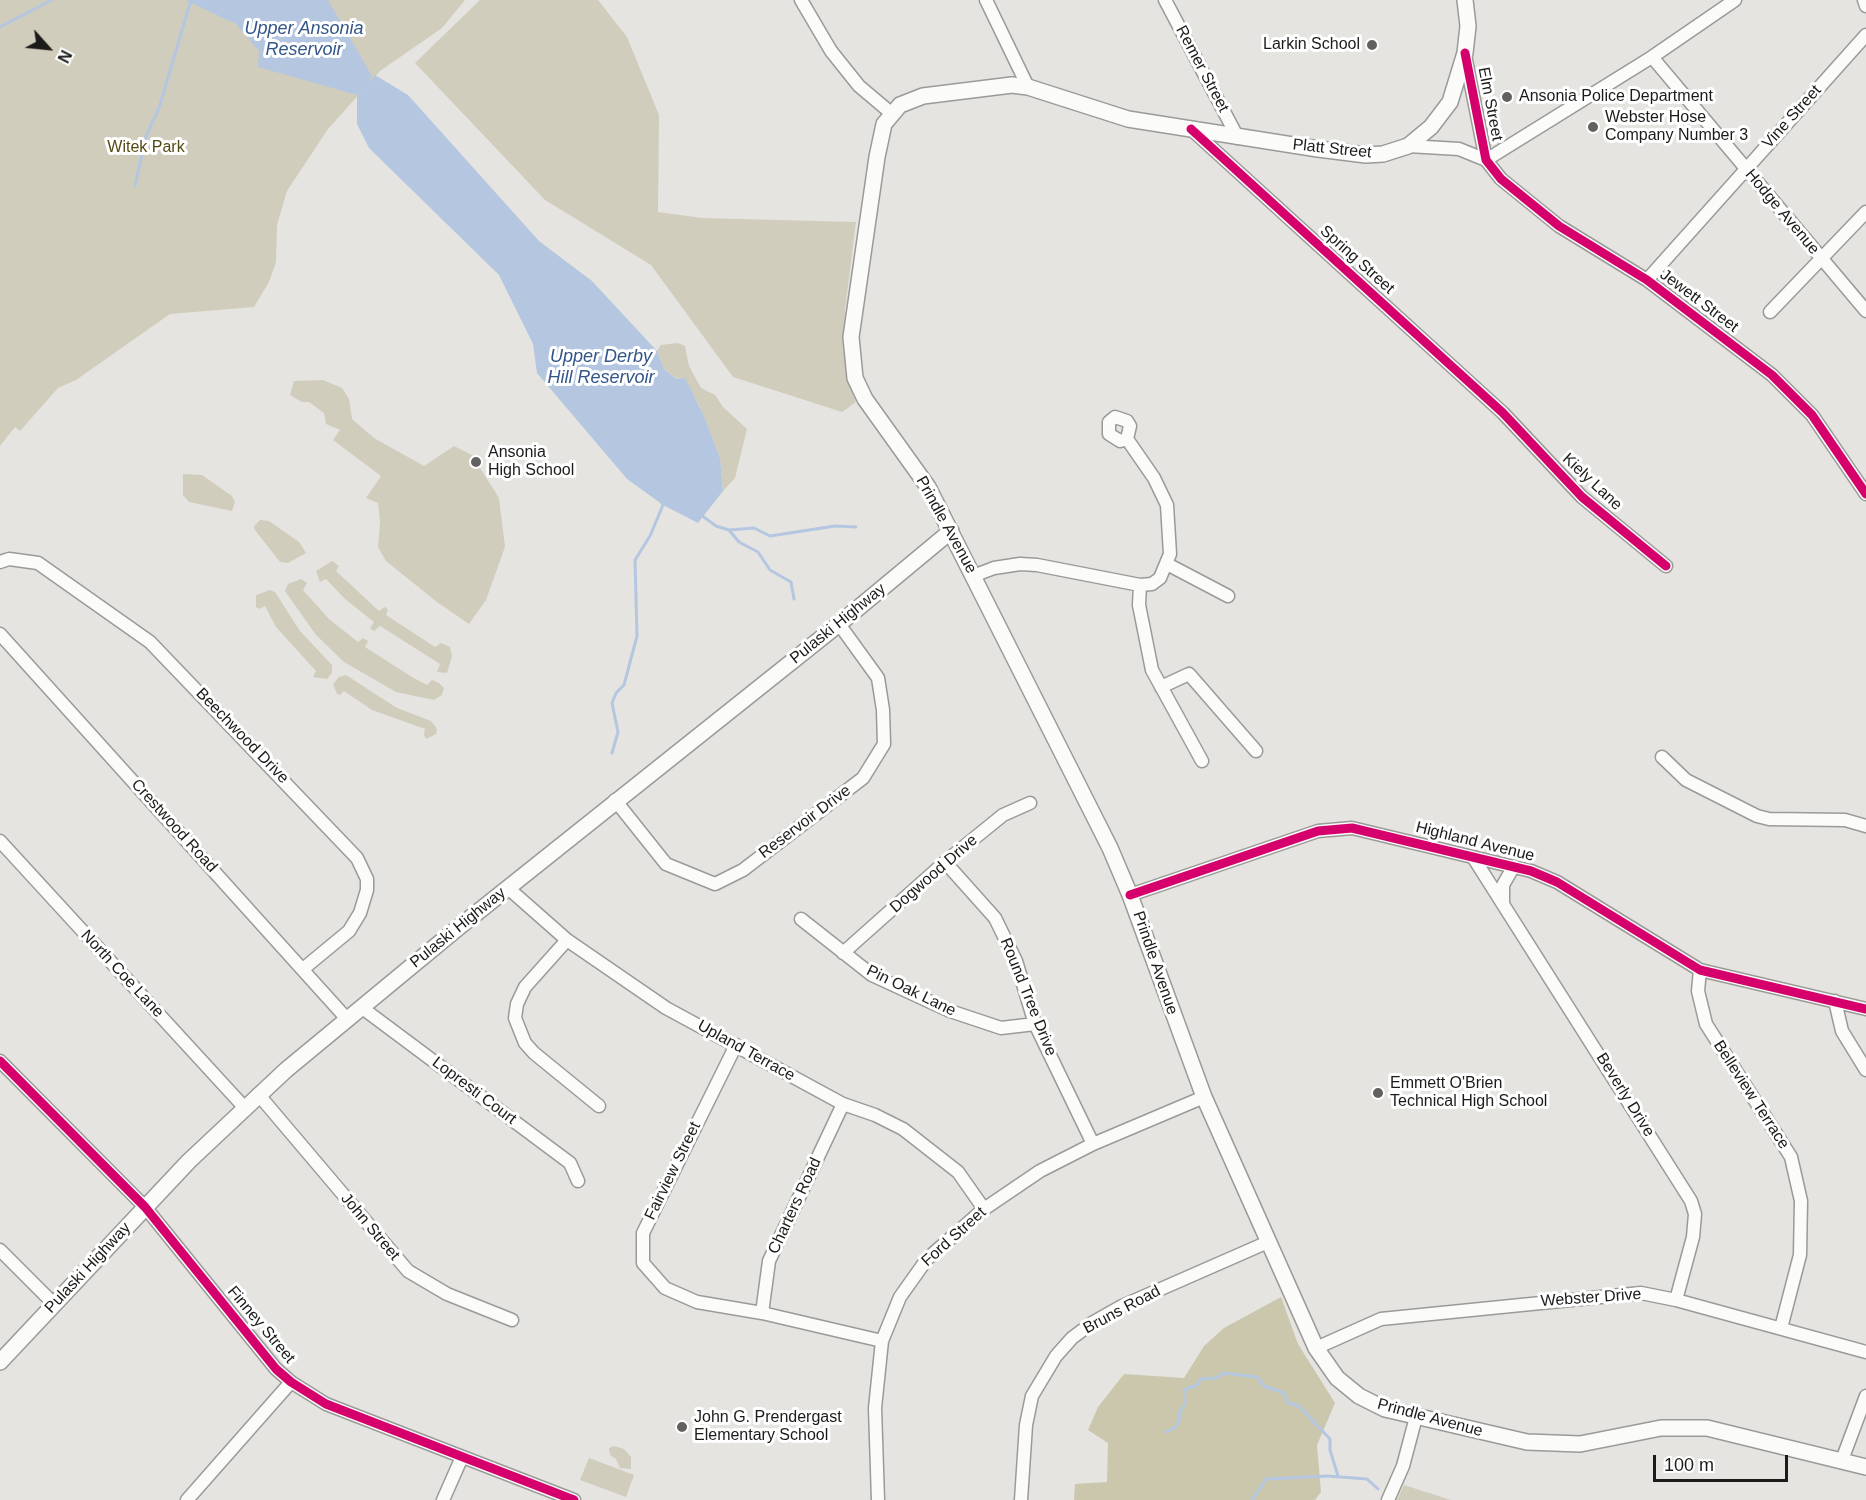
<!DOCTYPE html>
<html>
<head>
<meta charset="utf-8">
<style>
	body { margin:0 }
	#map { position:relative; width:1866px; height:1500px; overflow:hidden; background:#e5e4e1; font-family:Helvetica,sans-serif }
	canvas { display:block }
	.north { position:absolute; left:18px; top:18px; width:60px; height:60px; -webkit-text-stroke:4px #fff; paint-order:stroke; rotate:117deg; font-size:16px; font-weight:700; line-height:24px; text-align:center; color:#1b1b19 }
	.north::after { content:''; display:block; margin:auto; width:21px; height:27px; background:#1b1b19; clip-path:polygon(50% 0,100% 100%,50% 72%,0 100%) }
	.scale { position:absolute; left:1653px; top:1455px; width:135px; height:27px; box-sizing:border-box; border:3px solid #1b1b19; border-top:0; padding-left:8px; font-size:18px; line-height:21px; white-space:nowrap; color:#1b1b19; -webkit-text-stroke:4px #fff; paint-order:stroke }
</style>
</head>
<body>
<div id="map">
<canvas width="1866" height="1500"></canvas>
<div class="north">N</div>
<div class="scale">100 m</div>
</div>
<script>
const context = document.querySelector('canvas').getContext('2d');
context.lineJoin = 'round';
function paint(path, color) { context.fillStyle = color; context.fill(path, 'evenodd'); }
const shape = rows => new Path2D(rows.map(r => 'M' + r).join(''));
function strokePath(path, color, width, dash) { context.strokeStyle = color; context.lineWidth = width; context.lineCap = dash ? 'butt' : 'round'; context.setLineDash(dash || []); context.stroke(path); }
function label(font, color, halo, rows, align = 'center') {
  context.font = font + ' Helvetica,sans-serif'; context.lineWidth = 6; context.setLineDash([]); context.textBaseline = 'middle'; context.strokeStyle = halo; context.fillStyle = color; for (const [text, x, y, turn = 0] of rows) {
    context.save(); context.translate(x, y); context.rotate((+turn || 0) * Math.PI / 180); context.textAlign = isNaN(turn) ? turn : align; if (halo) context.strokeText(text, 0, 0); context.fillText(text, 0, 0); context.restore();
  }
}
paint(shape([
	[0,0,465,0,442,28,380,71,328,129,287,191,277,225,276,262,269,282,254,307,170,314,76,380,58,388,20,431,15,427,0,446],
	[480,0,598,0,627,37,659,115,658,212,702,218,856,222,845,310,846,375,856,402,842,412,733,377,651,265,545,200,415,63],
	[678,343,685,346,689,366,701,388,715,395,723,407,747,429,735,478,723,491,720,458,698,403,688,388,685,378,678,379,664,369,657,351,661,345],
	[323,380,342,388,349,399,352,419,374,438,424,466,454,446,472,455,499,498,505,547,486,600,469,624,437,602,386,561,378,547,380,522,378,503,366,498,381,476,333,440,340,430,326,424,324,413,309,402,302,402,290,395,294,381],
	[183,474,202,475,232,496,235,502,232,511,189,502,183,495],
	[260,520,269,521,299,542,306,553,288,563,280,562,255,530,254,526],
	[332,561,339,566,336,571,379,611,385,607,388,610,386,615,435,647,441,643,450,647,452,656,447,673,437,672,440,664,380,626,374,631,370,628,374,622,345,599,326,579,320,582,316,571],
	[301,579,307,583,303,590,329,619,358,642,363,638,368,641,365,647,412,677,427,685,432,680,439,683,444,688,442,695,434,700,396,692,344,662,316,635,285,591,288,584],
	[270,590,275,592,300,631,332,665,332,673,327,679,313,677,316,671,276,627,265,606,259,609,256,607,256,595],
	[346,675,397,708,431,721,437,729,436,734,426,739,424,735,425,729,372,710,344,691,340,695,337,694,333,684,339,677],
	[614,1446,624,1449,631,1457,631,1469,620,1468,616,1459,610,1455,609,1448],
	[589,1458,634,1475,626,1497,580,1480],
	[1404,1485,1451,1500,1397,1500]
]), '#d1cdbc');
paint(shape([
	[1281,1297,1298,1344,1335,1403,1317,1445,1321,1492,1315,1500,1074,1500,1075,1484,1107,1482,1108,1443,1088,1430,1098,1407,1124,1374,1184,1378,1204,1346,1224,1328]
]), '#cbc7ad');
paint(shape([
	[185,0,328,0,372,76,367,84,375,75,408,95,539,241,592,281,657,351,664,369,677,379,685,378,703,414,720,458,723,491,698,523,663,505,627,479,537,373,533,344,499,275,369,148,357,124,357,96,362,90,357,95,258,67,259,51,236,24]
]), '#b5c7e0');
strokePath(shape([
	[0,27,52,0],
	[135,186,146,136,159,108,191,0],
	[701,515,716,526,729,530,739,542,758,552,770,570,791,582,794,599],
	[729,530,754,528,770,536,835,526,856,527],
	[612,753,618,732,612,703,616,693,624,685,637,636,635,560,650,536,663,505,662,502],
	[1166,1432,1176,1427,1180,1418,1179,1413,1185,1404,1184,1390,1197,1385,1201,1379,1217,1378,1223,1373,1257,1377,1264,1386,1284,1393,1288,1403,1299,1406,1330,1439,1330,1450,1338,1476],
	[1252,1500,1266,1479,1328,1476,1367,1479,1378,1489]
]), '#b5c7e0', 3);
const minor = shape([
	[801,0,831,51,859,86,891,113],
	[986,0,1028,87],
	[1165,0,1238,138],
	[1864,0,1866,6],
	[1465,55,1486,160,1501,179,1559,226,1647,280,1772,375,1812,415,1866,494],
	[1652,57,1866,311],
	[1191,129,1503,413,1582,497,1666,566],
	[1408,146,1459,149,1486,160],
	[1486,160,1652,57,1735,0],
	[1647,280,1866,35],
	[1770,312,1866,212],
	[0,562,9,559,38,563,150,642,357,858,367,879,367,890,360,913,349,931,303,969],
	[1167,564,1228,596],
	[973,576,994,568,1020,564,1037,565,1140,585,1152,584,1160,578,1170,554,1167,505,1154,478,1127,439,1130,426,1127,421,1115,417,1109,422,1109,434,1120,441,1127,439],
	[1140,585,1139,605,1152,670,1202,761],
	[0,634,347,1019],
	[1161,687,1189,674,1256,751],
	[1662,757,1686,780,1757,816,1769,819,1845,820,1866,826],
	[615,800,666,864,715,884,743,870,863,778,884,744,883,710,878,678,839,624],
	[0,841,244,1107],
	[1473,857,1691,1201,1695,1214,1693,1237,1676,1300],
	[945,862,995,918,1016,961,1035,1024,1093,1144],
	[508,888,567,940,666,1008,843,1104,875,1115,903,1129,958,1172,984,1209],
	[1130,895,1318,831,1352,828,1531,871,1557,882,1700,970,1866,1009],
	[1503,903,1503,885,1514,866],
	[801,919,872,975,950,1011,1001,1028,1035,1024],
	[567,940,525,987,517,1004,515,1018,525,1043,534,1053,599,1106],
	[843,953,945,862,1003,815,1030,803],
	[1700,970,1698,991,1706,1024,1791,1157,1801,1201,1800,1255,1781,1328],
	[1835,1001,1842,1031,1866,1070],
	[361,1007,570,1163,578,1181],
	[736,1045,643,1233,643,1263,665,1288,697,1302,762,1313,882,1341],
	[0,1061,145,1207,276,1369,291,1382,326,1404,574,1500],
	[258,1094,408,1271,447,1294,512,1320],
	[0,1250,54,1304],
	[762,1313,769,1261,843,1104],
	[1316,1348,1381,1319,1641,1293,1676,1300,1866,1352],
	[1842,1460,1866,1396],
	[187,1500,291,1382],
	[443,1500,462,1457],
	[878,1500,875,1408,882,1341,900,1297,927,1259,984,1209,1040,1171,1093,1144,1204,1097],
	[1021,1500,1026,1425,1032,1396,1056,1356,1072,1338,1092,1323,1122,1306,1268,1242],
	[1388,1500,1403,1466,1416,1417]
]);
const major = shape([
	[1465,0,1468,26,1465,53,1450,102,1431,127,1408,146,1383,154,1366,155,1318,149,1128,119,1028,87,1012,85,923,96,900,105,884,124,877,157,851,337,855,378,865,399,928,487,1110,848,1130,895,1204,1097,1316,1348,1337,1378,1359,1396,1385,1409,1527,1442,1580,1444,1661,1428,1707,1428,1866,1467],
	[0,1362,189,1161,286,1070,459,927,839,624,951,531]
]);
strokePath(minor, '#9a9a98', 15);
strokePath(major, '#9a9a98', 18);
strokePath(minor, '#fbfbfa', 12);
strokePath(major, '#fbfbfa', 15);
strokePath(shape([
	[1465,53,1486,160,1501,179,1559,226,1647,280,1772,375,1812,415,1866,494],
	[1191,129,1503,413,1582,497,1666,566],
	[1130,895,1318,831,1352,828,1531,871,1557,882,1700,970,1866,1009],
	[0,1061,145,1207,276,1369,291,1382,326,1404,574,1500]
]), '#d6006c', 9);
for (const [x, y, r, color] of [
	[1372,45,6,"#62615f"],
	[1507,97,6,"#62615f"],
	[1593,127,6,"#62615f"],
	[476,462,6,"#62615f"],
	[1378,1093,6,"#62615f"],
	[682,1427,6,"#62615f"]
]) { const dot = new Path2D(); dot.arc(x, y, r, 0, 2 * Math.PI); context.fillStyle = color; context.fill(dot); strokePath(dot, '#fff', 2); }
label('16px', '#1b1b19', '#fff', [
	["Larkin School",1360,45,"right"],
	["Ansonia Police Department",1519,97],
	["Webster Hose",1605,118],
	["Company Number 3",1605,136],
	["Ansonia",488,453],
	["High School",488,471],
	["Emmett O'Brien",1390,1084],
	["Technical High School",1390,1102],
	["John G. Prendergast",694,1418],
	["Elementary School",694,1436]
], 'left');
label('16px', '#1b1b19', '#fff', [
	["Remer Street",1202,69,62],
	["Elm Street",1490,104,79],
	["Vine Street",1792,117,-48],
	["Platt Street",1332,149,6],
	["Hodge Avenue",1782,212,50],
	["Spring Street",1357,260,42],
	["Jewett Street",1699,301,37],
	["Kiely Lane",1592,482,43],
	["Prindle Avenue",946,525,61],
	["Pulaski Highway",838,624,-39],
	["Beechwood Drive",242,736,46],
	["Reservoir Drive",805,822,-37],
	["Crestwood Road",174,826,48],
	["Highland Avenue",1475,842,14],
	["Dogwood Drive",934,874,-41],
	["Pulaski Highway",458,928,-39],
	["Prindle Avenue",1155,963,71],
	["North Coe Lane",122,974,47],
	["Pin Oak Lane",911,991,26],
	["Round Tree Drive",1028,997,68],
	["Upland Terrace",746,1051,29],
	["Lopresti Court",474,1091,37],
	["Beverly Drive",1625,1095,58],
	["Belleview Terrace",1751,1095,57],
	["Fairview Street",673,1171,-64],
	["Charters Road",795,1206,-65],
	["John Street",370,1227,50],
	["Ford Street",954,1237,-42],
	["Pulaski Highway",88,1268,-47],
	["Webster Drive",1591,1298,-4],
	["Bruns Road",1122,1310,-28],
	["Finney Street",261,1325,50],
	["Prindle Avenue",1430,1418,15]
]);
label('16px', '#544a15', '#fff', [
	["Witek Park",146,148]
]);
label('italic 18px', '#335687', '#fff', [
	["Upper Ansonia",304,29],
	["Reservoir",304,50],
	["Upper Derby",601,357],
	["Hill Reservoir",601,378]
]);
</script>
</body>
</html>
